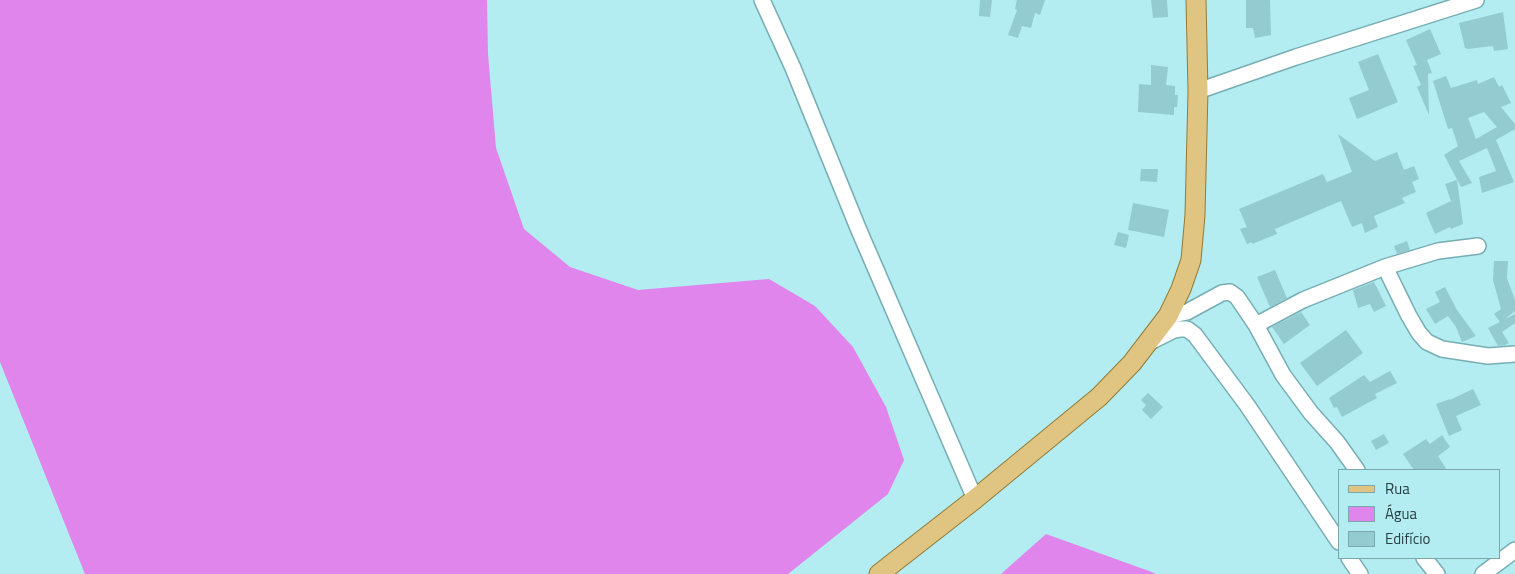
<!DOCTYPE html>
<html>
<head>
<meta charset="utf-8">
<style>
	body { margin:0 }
	#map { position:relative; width:1515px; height:574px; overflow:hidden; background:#b3ecf1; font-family:"Titillium Web",sans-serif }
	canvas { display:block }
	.legend { position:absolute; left:1338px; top:469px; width:162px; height:90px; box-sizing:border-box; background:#b3ecf1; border:1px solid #7ca8ac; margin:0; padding:6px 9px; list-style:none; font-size:15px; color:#2a4144 }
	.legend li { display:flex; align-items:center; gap:10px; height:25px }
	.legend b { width:25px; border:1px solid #7ca8ac }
</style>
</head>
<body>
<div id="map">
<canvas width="1515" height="574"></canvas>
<ul class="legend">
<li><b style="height:6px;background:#e0c482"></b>Rua</li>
<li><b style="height:14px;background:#e085eb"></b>Água</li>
<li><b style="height:14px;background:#93cbd0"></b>Edifício</li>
</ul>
</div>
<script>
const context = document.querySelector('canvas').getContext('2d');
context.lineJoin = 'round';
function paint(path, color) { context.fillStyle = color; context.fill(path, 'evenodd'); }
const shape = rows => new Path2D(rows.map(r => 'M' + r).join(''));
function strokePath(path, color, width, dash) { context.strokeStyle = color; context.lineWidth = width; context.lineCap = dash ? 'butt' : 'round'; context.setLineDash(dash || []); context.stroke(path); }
paint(shape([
	[0,0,487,0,488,54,496,148,524,229,570,267,638,290,769,279,815,306,853,347,886,407,904,460,888,494,788,574,85,574,0,362],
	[1046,534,1149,571,1156,574,1001,574]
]), '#e085eb');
paint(shape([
	[980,0,992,0,990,17,979,16],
	[1017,0,1045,0,1040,15,1035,13,1031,28,1022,26,1018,38,1008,35,1017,10,1015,9],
	[1151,0,1167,0,1168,17,1153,18],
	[1246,0,1270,0,1271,35,1255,38,1253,28,1246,28],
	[1503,12,1508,49,1494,51,1493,46,1468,49,1465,48,1459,23],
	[1430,29,1441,54,1427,60,1432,73,1428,74,1429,115,1417,87,1421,85,1413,66,1417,65,1406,40],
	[1378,54,1398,102,1357,119,1349,98,1369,90,1358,62],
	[1151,65,1168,67,1166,85,1175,86,1175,95,1178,95,1177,107,1174,107,1174,115,1138,112,1139,84,1151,85],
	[1446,76,1451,88,1477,80,1478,84,1494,77,1499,87,1502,85,1511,103,1501,107,1515,124,1515,129,1496,140,1514,182,1482,193,1479,177,1496,171,1487,148,1459,161,1472,183,1461,187,1444,155,1458,146,1452,128,1448,129,1433,81],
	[1484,112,1497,127,1476,139,1468,118],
	[1338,134,1375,161,1397,152,1404,170,1414,166,1419,179,1412,182,1416,192,1402,198,1405,203,1374,216,1378,227,1365,233,1362,223,1352,227,1341,201,1275,229,1277,234,1252,244,1252,242,1247,244,1240,229,1247,227,1239,209,1323,174,1327,182,1352,172],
	[1141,169,1158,169,1157,182,1140,181],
	[1457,180,1463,224,1451,229,1450,227,1435,234,1426,213,1451,201,1445,184],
	[1133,203,1169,210,1164,237,1128,230],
	[1118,232,1129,235,1126,248,1114,245],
	[1407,241,1410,250,1397,254,1394,246],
	[1494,261,1508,261,1507,278,1515,300,1515,311,1505,319,1515,314,1515,323,1502,332,1509,343,1505,345,1498,346,1488,328,1500,322,1494,314,1501,309,1493,280],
	[1275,270,1287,298,1270,307,1257,277],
	[1374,282,1386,306,1374,312,1370,304,1358,308,1353,290],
	[1445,287,1457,310,1476,336,1462,342,1456,327,1448,316,1435,324,1426,309,1440,302,1435,292],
	[1301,312,1310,325,1284,344,1272,327],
	[1346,330,1363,353,1317,386,1300,363],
	[1390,371,1397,383,1375,394,1377,398,1342,417,1337,407,1334,408,1329,398,1364,375,1370,382],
	[1473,389,1481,405,1456,416,1462,430,1449,436,1436,404,1450,399,1450,400],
	[1148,393,1163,407,1151,419,1142,410,1146,405,1141,400],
	[1384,434,1389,443,1376,450,1371,441],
	[1442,435,1450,447,1438,456,1447,470,1414,470,1403,454,1426,439,1430,444]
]), '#93cbd0');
const minor = shape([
	[762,0,793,68,858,228,975,499],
	[1198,91,1296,57,1476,0],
	[1385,267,1409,316,1419,333,1427,342,1442,349,1488,356,1515,354],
	[1168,316,1187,312,1222,293,1230,292,1237,297,1256,325,1283,375,1311,413,1337,442,1357,470],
	[1256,325,1303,300,1385,267,1438,251,1478,246],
	[1148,343,1174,330,1180,329,1187,329,1195,335,1247,405,1339,542],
	[1349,558,1360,574],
	[1424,558,1437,574],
	[1483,574,1515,550]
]);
const major = shape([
	[879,574,975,499,1099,397,1132,363,1168,316,1181,289,1191,260,1195,215,1198,91,1196,0]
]);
strokePath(minor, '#77aeb3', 18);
strokePath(major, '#937c36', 21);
strokePath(minor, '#fff', 15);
strokePath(major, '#e0c482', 19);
</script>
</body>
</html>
